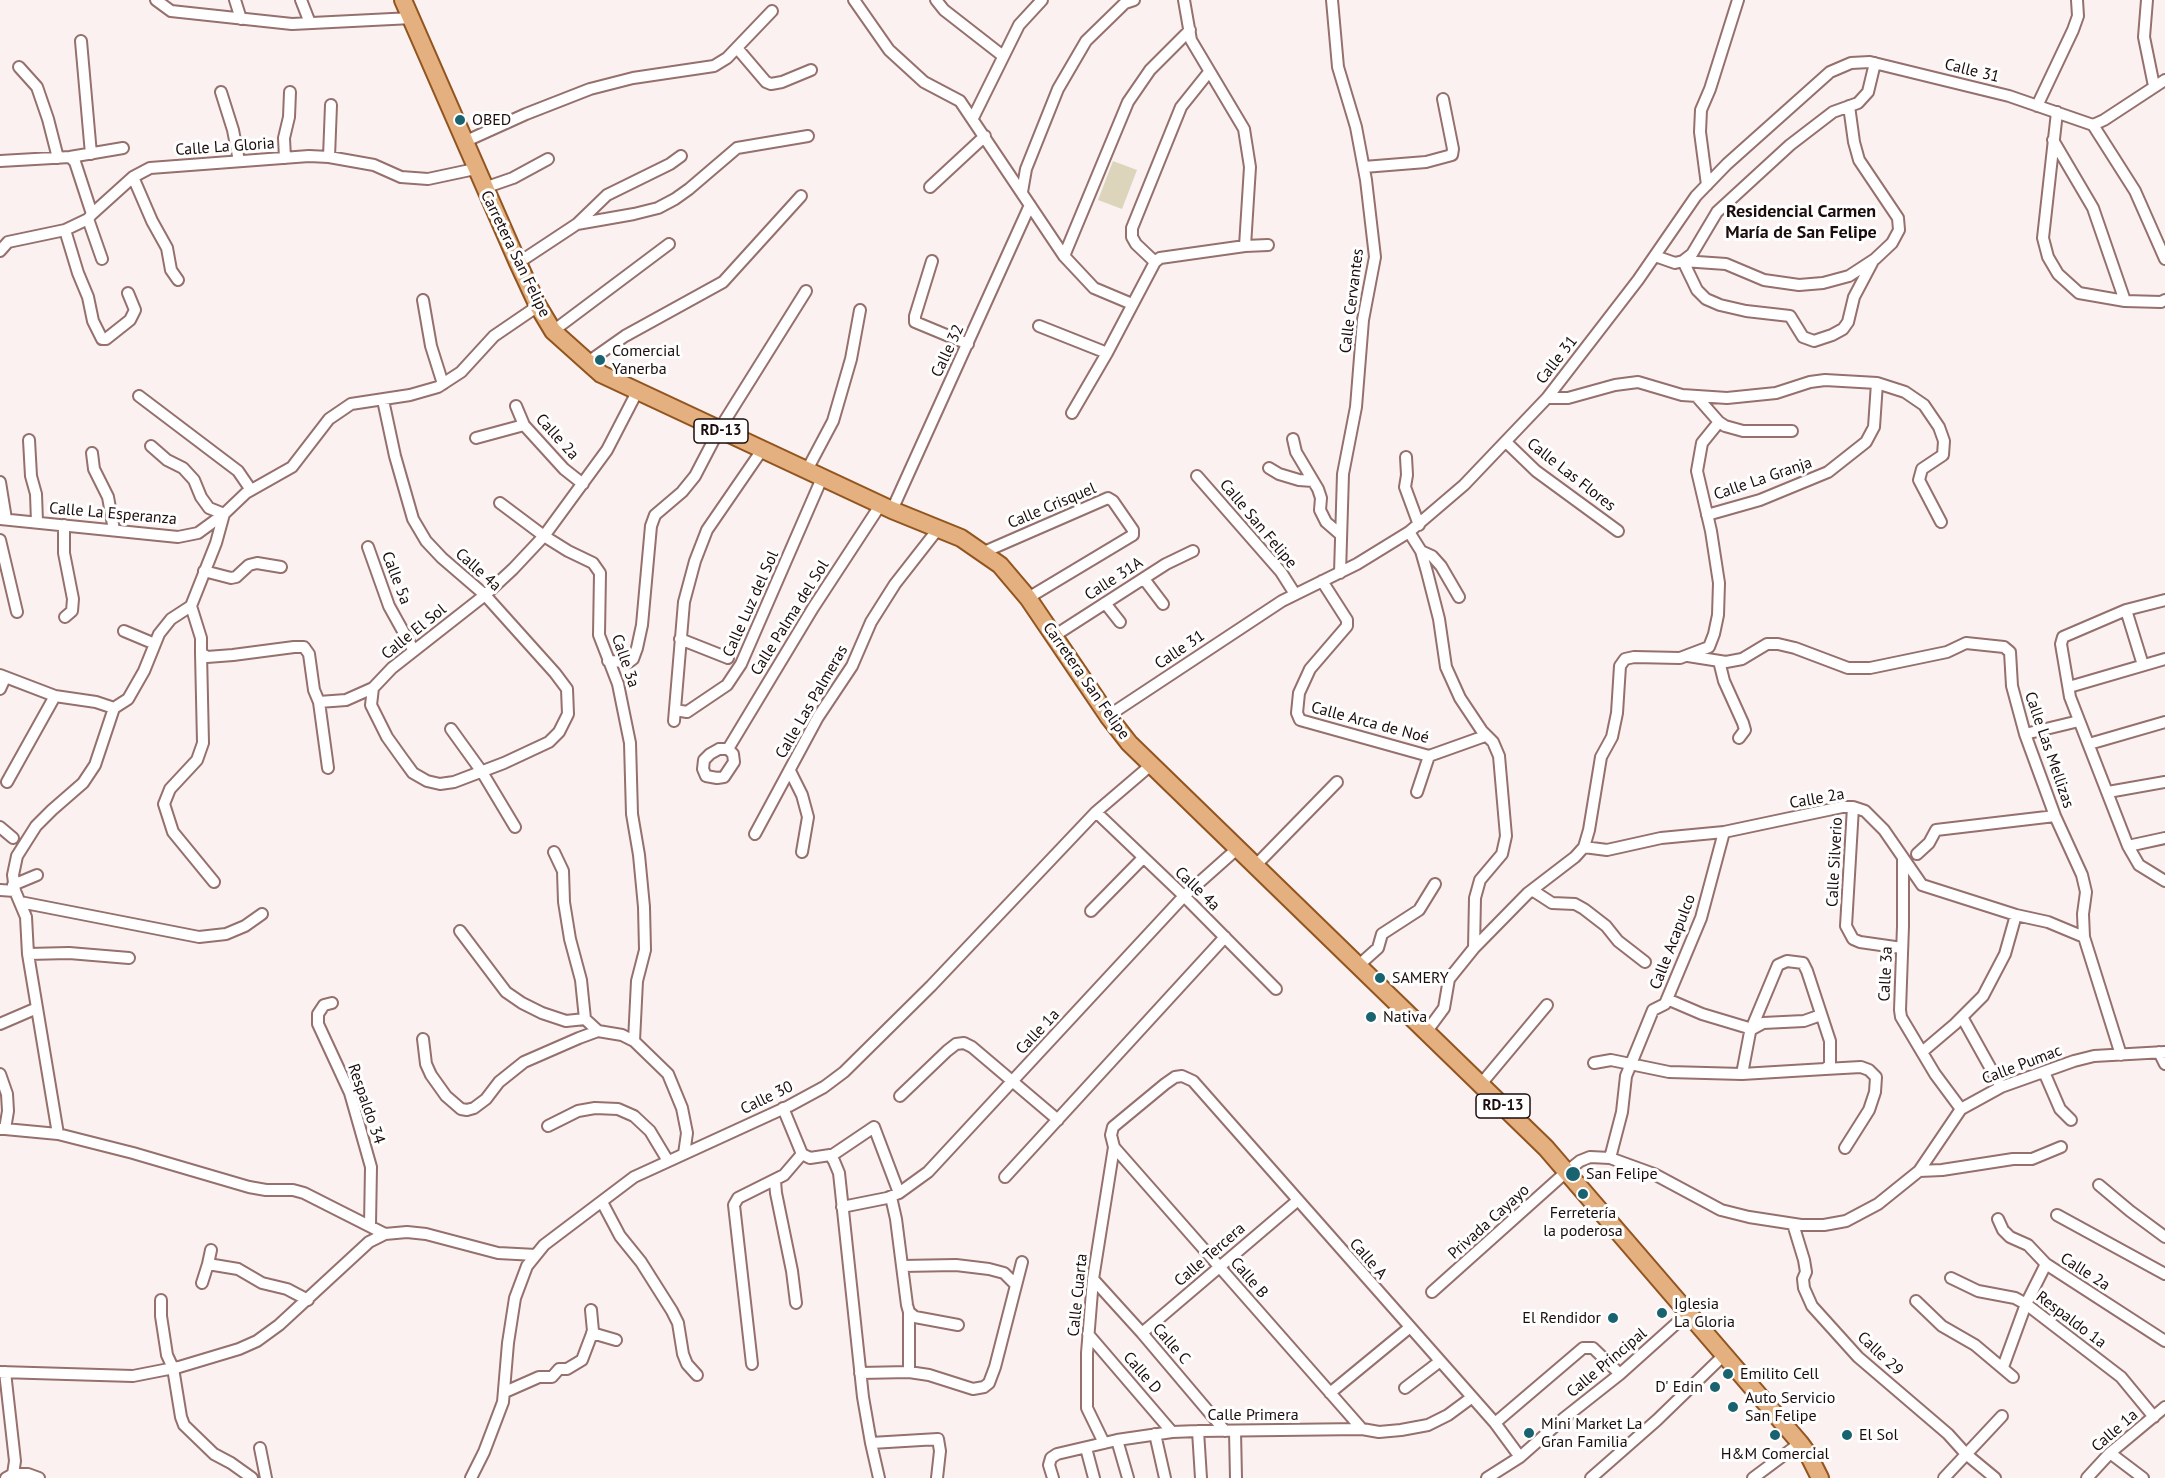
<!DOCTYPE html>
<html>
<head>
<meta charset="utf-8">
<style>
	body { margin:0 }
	canvas { display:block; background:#faf1f0 }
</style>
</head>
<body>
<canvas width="2165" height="1478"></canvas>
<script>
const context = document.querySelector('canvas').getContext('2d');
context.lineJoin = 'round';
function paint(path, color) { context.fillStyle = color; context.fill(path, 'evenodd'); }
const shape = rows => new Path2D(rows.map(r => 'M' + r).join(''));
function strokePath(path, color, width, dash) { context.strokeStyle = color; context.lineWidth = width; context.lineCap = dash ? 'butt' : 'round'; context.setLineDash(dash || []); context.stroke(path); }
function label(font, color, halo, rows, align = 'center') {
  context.font = font + ' "PT Sans",sans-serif'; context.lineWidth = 6; context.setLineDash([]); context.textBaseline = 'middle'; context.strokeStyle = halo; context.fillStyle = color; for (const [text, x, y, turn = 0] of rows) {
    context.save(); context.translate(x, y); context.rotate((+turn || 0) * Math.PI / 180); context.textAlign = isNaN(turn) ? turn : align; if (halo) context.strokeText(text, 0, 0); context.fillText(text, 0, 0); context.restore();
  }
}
paint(shape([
	[1113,161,1137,170,1122,209,1098,200]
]), '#dcd5bc');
const street = shape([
	[156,0,171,11,292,24,412,18],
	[235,0,241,19],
	[301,0,310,23],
	[854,0,889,50,924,82,960,101,1064,256,1094,288,1132,304],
	[936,0,944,10,1003,56],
	[1184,0,1191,40,1244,129,1250,167,1245,246],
	[1332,0,1338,67,1356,127,1366,180,1375,257,1363,320,1356,407,1343,474,1340,573],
	[2147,0,2144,37,2154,86],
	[81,41,91,154],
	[737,48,766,82,771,84,782,82,811,70],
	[19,67,37,87,48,119,58,158],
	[221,92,233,130,239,161],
	[2037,106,2073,30,2078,16,2077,0],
	[2057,112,2043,238,2048,257,2058,274,2079,293,2125,301,2161,302,2165,300],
	[973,118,1019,25,1042,0],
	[2093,125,2135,191,2165,259],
	[2053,140,2093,208,2125,301],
	[464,142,526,114,590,89,633,78,714,66,727,58,772,11],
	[70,157,123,148],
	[329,157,331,105],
	[285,158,284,138,289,117,290,92],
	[0,161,70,157,75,162,92,214],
	[1364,167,1426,162,1452,155,1453,149,1443,99],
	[133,177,152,221,167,248,171,270,178,280],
	[1707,185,1700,132,1701,110,1710,89,1738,0],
	[930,187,985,136],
	[484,188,513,178,548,159],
	[1022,192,1026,169,1058,89,1086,41,1125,3,1134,0],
	[88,219,102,259],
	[577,224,607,195,670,164,681,156],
	[65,230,78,273,88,297,93,321,102,339,106,339,130,320,135,310,128,293],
	[0,251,8,242,65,230,88,219,92,214,133,177,150,168,309,156,329,157,374,165,401,177,428,179,475,169],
	[1064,256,1128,102,1150,70,1190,30],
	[1655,256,1675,263,1683,261,1692,254,1717,212,1790,145,1833,112,1858,103,1868,92,1875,63],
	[932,261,915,316,915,322,968,344],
	[1683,261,1726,264,1764,280,1799,285,1823,283,1849,276,1875,259,1892,243,1899,230,1898,218,1859,160,1854,142,1849,106],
	[1683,261,1697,290,1706,299,1720,305,1746,311,1790,316,1803,337,1814,341,1832,335,1843,329,1848,322,1854,297,1872,263],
	[1155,262,1136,244,1132,237,1132,228,1181,107,1209,72],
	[518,263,577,224,634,214,658,208,675,199,689,189,737,148,808,136],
	[423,300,431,346,443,384],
	[1039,326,1107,353],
	[553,331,669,244],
	[588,362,625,336,723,282,801,196],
	[139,396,238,471,251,490],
	[1547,398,1568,398,1615,385,1638,382,1682,395,1727,398,1776,393,1810,382,1825,380,1877,383,1905,392,1924,405,1939,427,1944,441,1943,455,1922,469,1919,480,1941,522],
	[516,406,524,425,564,469,583,484],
	[1072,413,1107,353,1155,262,1160,258,1245,246,1268,245],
	[1719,422,1725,426,1743,431,1792,431],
	[476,438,524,425],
	[1293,439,1296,452,1318,489,1321,498,1320,510,1326,522,1341,535],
	[29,440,31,476,36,494,37,522],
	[1506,442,1536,471,1618,531],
	[92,453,94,469,108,497,114,530],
	[1406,457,1407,475,1405,487,1419,525],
	[1269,468,1279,474,1299,480,1313,481],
	[807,470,833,421,851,359,860,310],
	[1197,476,1281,572,1295,594],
	[0,482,6,519],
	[500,503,544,536,568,551,593,563,600,573,599,635,618,684,630,743,632,814,639,855,644,907,645,950,637,981,634,1041],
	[892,510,1030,205],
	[1707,515,1760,500,1828,472,1866,442,1874,427,1877,383],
	[0,519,178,537,198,533,224,514,246,493,292,467,329,419,351,404,410,395,438,387,461,372,494,336,538,306],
	[64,525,64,553,73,599,72,611,65,617],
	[1409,532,1421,551,1427,572,1439,619,1446,667,1460,698,1482,731,1493,742,1499,756,1506,836,1502,854,1480,880,1475,898,1474,948],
	[0,540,17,612],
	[368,547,389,606,414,651],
	[1421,551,1432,556,1441,566,1459,597],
	[984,552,1108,498,1113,501,1133,530,1133,535,1028,598],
	[204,571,231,578,236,577,249,565,257,563,281,567],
	[1144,579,1163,604],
	[1322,581,1347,620,1347,626,1310,669,1299,693,1297,713,1300,720,1429,756,1485,736],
	[2165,600,2126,610,2063,637,2061,644,2070,697,2128,846,2139,865,2165,881],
	[1105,603,1120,622],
	[191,606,201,638,201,653,207,657,233,655,294,647,304,647,309,654,314,690,319,702,346,700,373,688,392,668,485,595,513,569,544,536,607,450,637,392],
	[2126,610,2143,665],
	[124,631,155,644],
	[1054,636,1166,564,1193,551],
	[680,639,728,658],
	[201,653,203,743,197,760,170,789,164,804,173,832,214,882],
	[1688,656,1726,662,1742,659,1767,644,1778,644,1795,648,1848,668,1870,668,1947,652,1966,643,2004,647,2010,652,2012,686,2025,734,2055,816,2082,875,2086,892,2083,914,2084,937,2121,1055],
	[608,661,629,662,633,659,637,648,642,625,651,526,655,515,682,492,695,476,719,430,806,291],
	[1719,661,1724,681,1743,723,1745,730,1739,738],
	[0,675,55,696,96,702,114,708,128,699,144,671,159,634,171,619,191,606,216,543,224,514,209,508,201,497,194,480,183,468,167,460,151,446],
	[2069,687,2165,659],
	[373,688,371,705,387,737,402,758,413,773,427,781,440,784,454,782,504,763,549,742,559,732,568,714,567,689,555,673,485,595,442,558,426,541,413,519,395,456,383,400],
	[0,689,5,678],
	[319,702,328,768],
	[675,710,687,712,727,685,741,664,822,478],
	[1108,716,1282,601,1357,564,1409,532,1464,485,1547,398,1638,280,1696,196,1727,164,1830,72,1851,63,1870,62,2009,96,2093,125,2104,120,2165,80],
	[674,721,684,602,695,561,707,530,762,450],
	[451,729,482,772,515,827],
	[2025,734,2079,721],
	[2089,744,2165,722],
	[719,749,728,749,733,754,734,762,724,777,717,778,706,776,703,769,704,760,710,754,719,749],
	[728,749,813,608,881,504],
	[790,771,802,795,808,817,802,852],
	[7,782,55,696],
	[1417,792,1429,756],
	[2108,792,2165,782],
	[1853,807,1846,926,1853,939,1860,942,1902,948],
	[1096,812,1184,896,1276,989],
	[0,827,13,838],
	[755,834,818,717,852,666,871,622,895,584,938,529],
	[2128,846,2165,838],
	[1584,847,1607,850,1661,838,1724,832,1842,807,1853,807,1865,811,1884,830,1922,885,2016,915,2048,922,2084,937],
	[554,852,563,871,564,902,570,939,581,980,585,1019,598,1031],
	[1917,854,1929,843,1936,830,2055,816],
	[1903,858,1903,926,1900,1010,1901,1017,1935,1074,1961,1109],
	[1256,865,1337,782],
	[13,885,37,875],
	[0,890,15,891],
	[1532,890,1552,903,1575,904,1584,909,1606,926,1618,941,1645,962],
	[20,902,199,937,226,934,245,926,262,914],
	[1091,911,1143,858],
	[460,931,506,992,522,1003,542,1013,566,1021,585,1019],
	[28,954,69,953,129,958],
	[1359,965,1378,948,1382,934,1419,910,1435,884],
	[1667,999,1702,1014,1752,1029,1763,1023,1804,1021,1821,1015],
	[332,1003,324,1005,318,1014,318,1024,350,1093,371,1167,370,1225],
	[1962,1017,2001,1087],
	[0,1024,37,1008],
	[1427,1031,1444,1008,1449,979,1474,948,1528,893,1575,857,1584,847,1589,830,1601,757,1612,737,1617,713,1620,666,1625,659,1634,657,1680,658,1709,647,1714,634,1718,615,1719,583,1711,531,1697,471,1702,443,1719,422,1697,397],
	[423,1039,426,1064,431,1075,446,1096,461,1109,467,1110,474,1108,486,1099,499,1082,524,1062,579,1038,598,1031,622,1035,634,1041,668,1074,682,1108,687,1133,684,1154],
	[1922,1052,1955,1024,1983,996,2005,954,2016,915],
	[2159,1052,2165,1064],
	[1594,1063,1611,1060,1669,1072,1742,1074,1750,1032,1778,965,1787,961,1803,963,1807,971,1830,1041,1830,1065,1825,1069,1742,1074],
	[1825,1069,1861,1067,1869,1070,1876,1077,1875,1092,1869,1110,1845,1148],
	[2044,1072,2060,1109,2071,1120],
	[0,1074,7,1094,8,1111,5,1129,0,1129],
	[1481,1084,1547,1005],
	[900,1096,947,1051,956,1044,964,1043,972,1047,1058,1120],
	[783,1108,802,1154,810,1158,830,1155,834,1161,839,1173,863,1397,871,1443,879,1478],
	[548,1126,578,1111,595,1108,618,1109,634,1116,650,1131,668,1161],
	[5,1129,58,1134,133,1153,249,1187,266,1190,293,1190,304,1193,385,1234],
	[58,1134,28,954,26,917,15,891,13,875,17,856,36,826,52,810,83,783,95,765,114,708],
	[1114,1147,1362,1429],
	[831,1156,874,1127,899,1193],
	[1610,1158,1622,1112,1626,1076,1653,1010,1665,1004,1701,918,1724,832],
	[1919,1171,1942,1170,2013,1159,2032,1159,2061,1147],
	[1005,1177,1225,937],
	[775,1181,776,1193,792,1271,796,1303],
	[2099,1185,2130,1211,2165,1237],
	[891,1197,896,1219,907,1305,909,1312,915,1317,958,1325],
	[602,1202,620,1236,641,1262,672,1311,678,1323,683,1354,687,1364,697,1375],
	[842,1207,887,1198,899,1193,928,1172,1184,896,1238,848],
	[2057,1215,2165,1274],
	[1998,1219,2003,1230,2010,1237,2028,1245,2046,1264,2165,1341],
	[1793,1224,1804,1260,1806,1272,1803,1279,1804,1288,1812,1306,1858,1357,1948,1434,1966,1454,1995,1478],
	[211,1250,208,1264,238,1269,262,1283,287,1289,308,1300],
	[902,1266,956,1265,989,1269,1004,1273,1016,1285],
	[1951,1278,1978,1291,2015,1298,2026,1304,2121,1377,2154,1417],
	[1093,1279,1142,1333,1225,1431],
	[202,1283,208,1264],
	[1432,1292,1565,1173,1580,1161,1590,1157,1610,1158,1654,1174,1721,1210,1749,1217,1801,1225,1824,1225,1846,1221,1878,1204,1919,1171,1961,1109,2001,1087,2074,1061,2094,1056,2165,1052],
	[161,1300,161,1316,167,1355,173,1368,181,1417,184,1425,214,1454,231,1463,252,1478],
	[1916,1301,1942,1326,1975,1345,2013,1377],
	[592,1333,616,1340],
	[1142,1333,1297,1201],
	[1088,1334,1172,1432],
	[752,1364,734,1205,738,1198,784,1175,802,1154],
	[2003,1367,2026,1304,2046,1264],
	[0,1372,133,1376,179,1367,239,1349,257,1341,279,1325,369,1242,385,1234,407,1232,426,1234,498,1253,536,1255],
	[5,1372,15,1461,13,1474,6,1478],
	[909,1372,909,1312],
	[860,1373,909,1372,929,1375,973,1389,984,1387,989,1383,995,1367,1022,1262],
	[1405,1388,1439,1362],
	[505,1392,539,1377,552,1377,559,1369,567,1369,582,1360,593,1331,591,1310],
	[1330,1393,1409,1328],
	[1495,1423,1583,1348,1593,1348,1620,1374],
	[1198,1431,1201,1478],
	[1235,1431,1236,1478],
	[1155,1434,1165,1478],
	[1117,1440,1128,1478],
	[871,1443,938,1439,940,1451,937,1478],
	[1104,1443,1087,1408,1087,1353,1093,1279,1114,1147,1111,1135,1113,1127,1165,1084,1175,1077,1182,1076,1193,1081,1495,1423,1520,1457],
	[260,1448,266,1478],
	[1086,1448,1094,1478],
	[2110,1453,2143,1478],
	[13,1474,28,1474,39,1478],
	[471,1478,484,1452,503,1402,508,1343,515,1298,527,1266,544,1245,634,1177,789,1106,824,1087,844,1072,931,986,1096,812,1151,765],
	[1053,1478,1049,1465,1051,1458,1057,1454,1117,1440,1172,1432,1198,1431,1362,1429,1379,1432,1401,1430,1428,1425,1448,1415,1471,1398],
	[1487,1478,1520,1457,1563,1419,1620,1374,1688,1313],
	[1591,1478,1657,1420,1724,1355],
	[1753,1478,1800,1443],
	[1944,1478,2002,1416],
	[2087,1478,2110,1453,2165,1407]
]);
const primary = shape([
	[403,0,518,263,538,306,553,331,601,374,892,510,961,538,1000,565,1028,598,1108,716,1129,743,1546,1148,1800,1443,1808,1454,1820,1478]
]);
strokePath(street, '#95706d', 14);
strokePath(primary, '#93551f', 20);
strokePath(street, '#fff', 10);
strokePath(primary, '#e5b07f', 16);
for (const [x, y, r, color] of [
	[460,120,6,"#18636f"],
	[600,360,6,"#18636f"],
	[1380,978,6,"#18636f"],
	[1371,1017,6,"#18636f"],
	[1573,1174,8,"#18636f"],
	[1583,1194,6,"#18636f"],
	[1662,1313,6,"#18636f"],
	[1613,1318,6,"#18636f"],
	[1728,1374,6,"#18636f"],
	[1715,1387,6,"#18636f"],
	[1733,1407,6,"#18636f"],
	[1529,1433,6,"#18636f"],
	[1775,1435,6,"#18636f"],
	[1847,1435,6,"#18636f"]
]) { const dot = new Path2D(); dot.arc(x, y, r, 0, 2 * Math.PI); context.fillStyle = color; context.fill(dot); strokePath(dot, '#fff', 2); }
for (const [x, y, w] of [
	[721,431,54],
	[1503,1106,54]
]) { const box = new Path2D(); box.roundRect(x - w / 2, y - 12, w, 24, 4.5); context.fillStyle = '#fff'; context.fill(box); strokePath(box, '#1a0d0c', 1.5); }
label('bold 15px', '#1a0d0c', null, [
	["RD-13",721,431],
	["RD-13",1503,1106]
]);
label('16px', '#1a0d0c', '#fff', [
	["Calle 31",1972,71,14],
	["Calle La Gloria",225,147,-4],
	["Carretera San Felipe",515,254,64],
	["Calle Cervantes",1352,301,-83],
	["Calle 32",948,351,-65],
	["Calle 31",1557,360,-52],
	["Calle 2a",557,437,48],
	["Calle Las Flores",1571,475,38],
	["Calle La Granja",1763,479,-19],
	["Calle Crisquel",1052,506,-23],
	["Calle La Esperanza",113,514,5],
	["Calle San Felipe",1258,524,50],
	["Calle 4a",478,570,42],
	["Calle 5a",396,578,69],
	["Calle 31A",1114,579,-33],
	["Calle Luz del Sol",751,604,-66],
	["Calle Palma del Sol",790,618,-58],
	["Calle El Sol",414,632,-39],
	["Calle 31",1180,650,-34],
	["Calle 3a",625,661,71],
	["Carretera San Felipe",1086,681,55],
	["Calle Las Palmeras",812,702,-60],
	["Calle Arca de Noé",1370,723,15],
	["Calle Las Mellizas",2049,750,71],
	["Calle 2a",1817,799,-10],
	["Calle Silverio",1835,862,-87],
	["Calle 4a",1197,889,44],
	["Calle Acapulco",1673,942,-69],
	["Calle 3a",1886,974,-87],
	["Calle 1a",1038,1032,-47],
	["Calle Pumac",2022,1065,-21],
	["Calle 30",767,1098,-26],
	["Respaldo 34",366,1104,71],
	["Privada Cayayo",1489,1222,-42],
	["Calle Tercera",1210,1255,-41],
	["Calle A",1368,1259,49],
	["Calle 2a",2085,1272,33],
	["Calle B",1249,1278,49],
	["Calle Cuarta",1078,1295,-84],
	["Respaldo 1a",2071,1320,37],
	["Calle C",1171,1344,49],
	["Calle 29",1880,1354,43],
	["Calle Principal",1607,1363,-40],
	["Calle D",1142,1373,49],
	["Calle Primera",1253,1415],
	["Calle 1a",2115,1431,-41]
]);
label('16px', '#1a0d0c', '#fff', [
	["OBED",472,120],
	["Comercial",612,351],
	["Yanerba",612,369],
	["SAMERY",1392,978],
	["Nativa",1383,1017],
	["San Felipe",1586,1174],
	["Ferretería",1583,1213,"center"],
	["la poderosa",1583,1231,"center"],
	["Iglesia",1674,1304],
	["La Gloria",1674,1322],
	["El Rendidor",1601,1318,"right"],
	["Emilito Cell",1740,1374],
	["D' Edin",1703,1387,"right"],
	["Auto Servicio",1745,1398],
	["San Felipe",1745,1416],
	["Mini Market La",1541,1424],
	["Gran Familia",1541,1442],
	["El Sol",1859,1435],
	["H&M Comercial",1775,1454,"center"]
], 'left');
label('bold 18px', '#1a0d0c', '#fff', [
	["Residencial Carmen",1801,212],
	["María de San Felipe",1801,233]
]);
</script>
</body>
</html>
